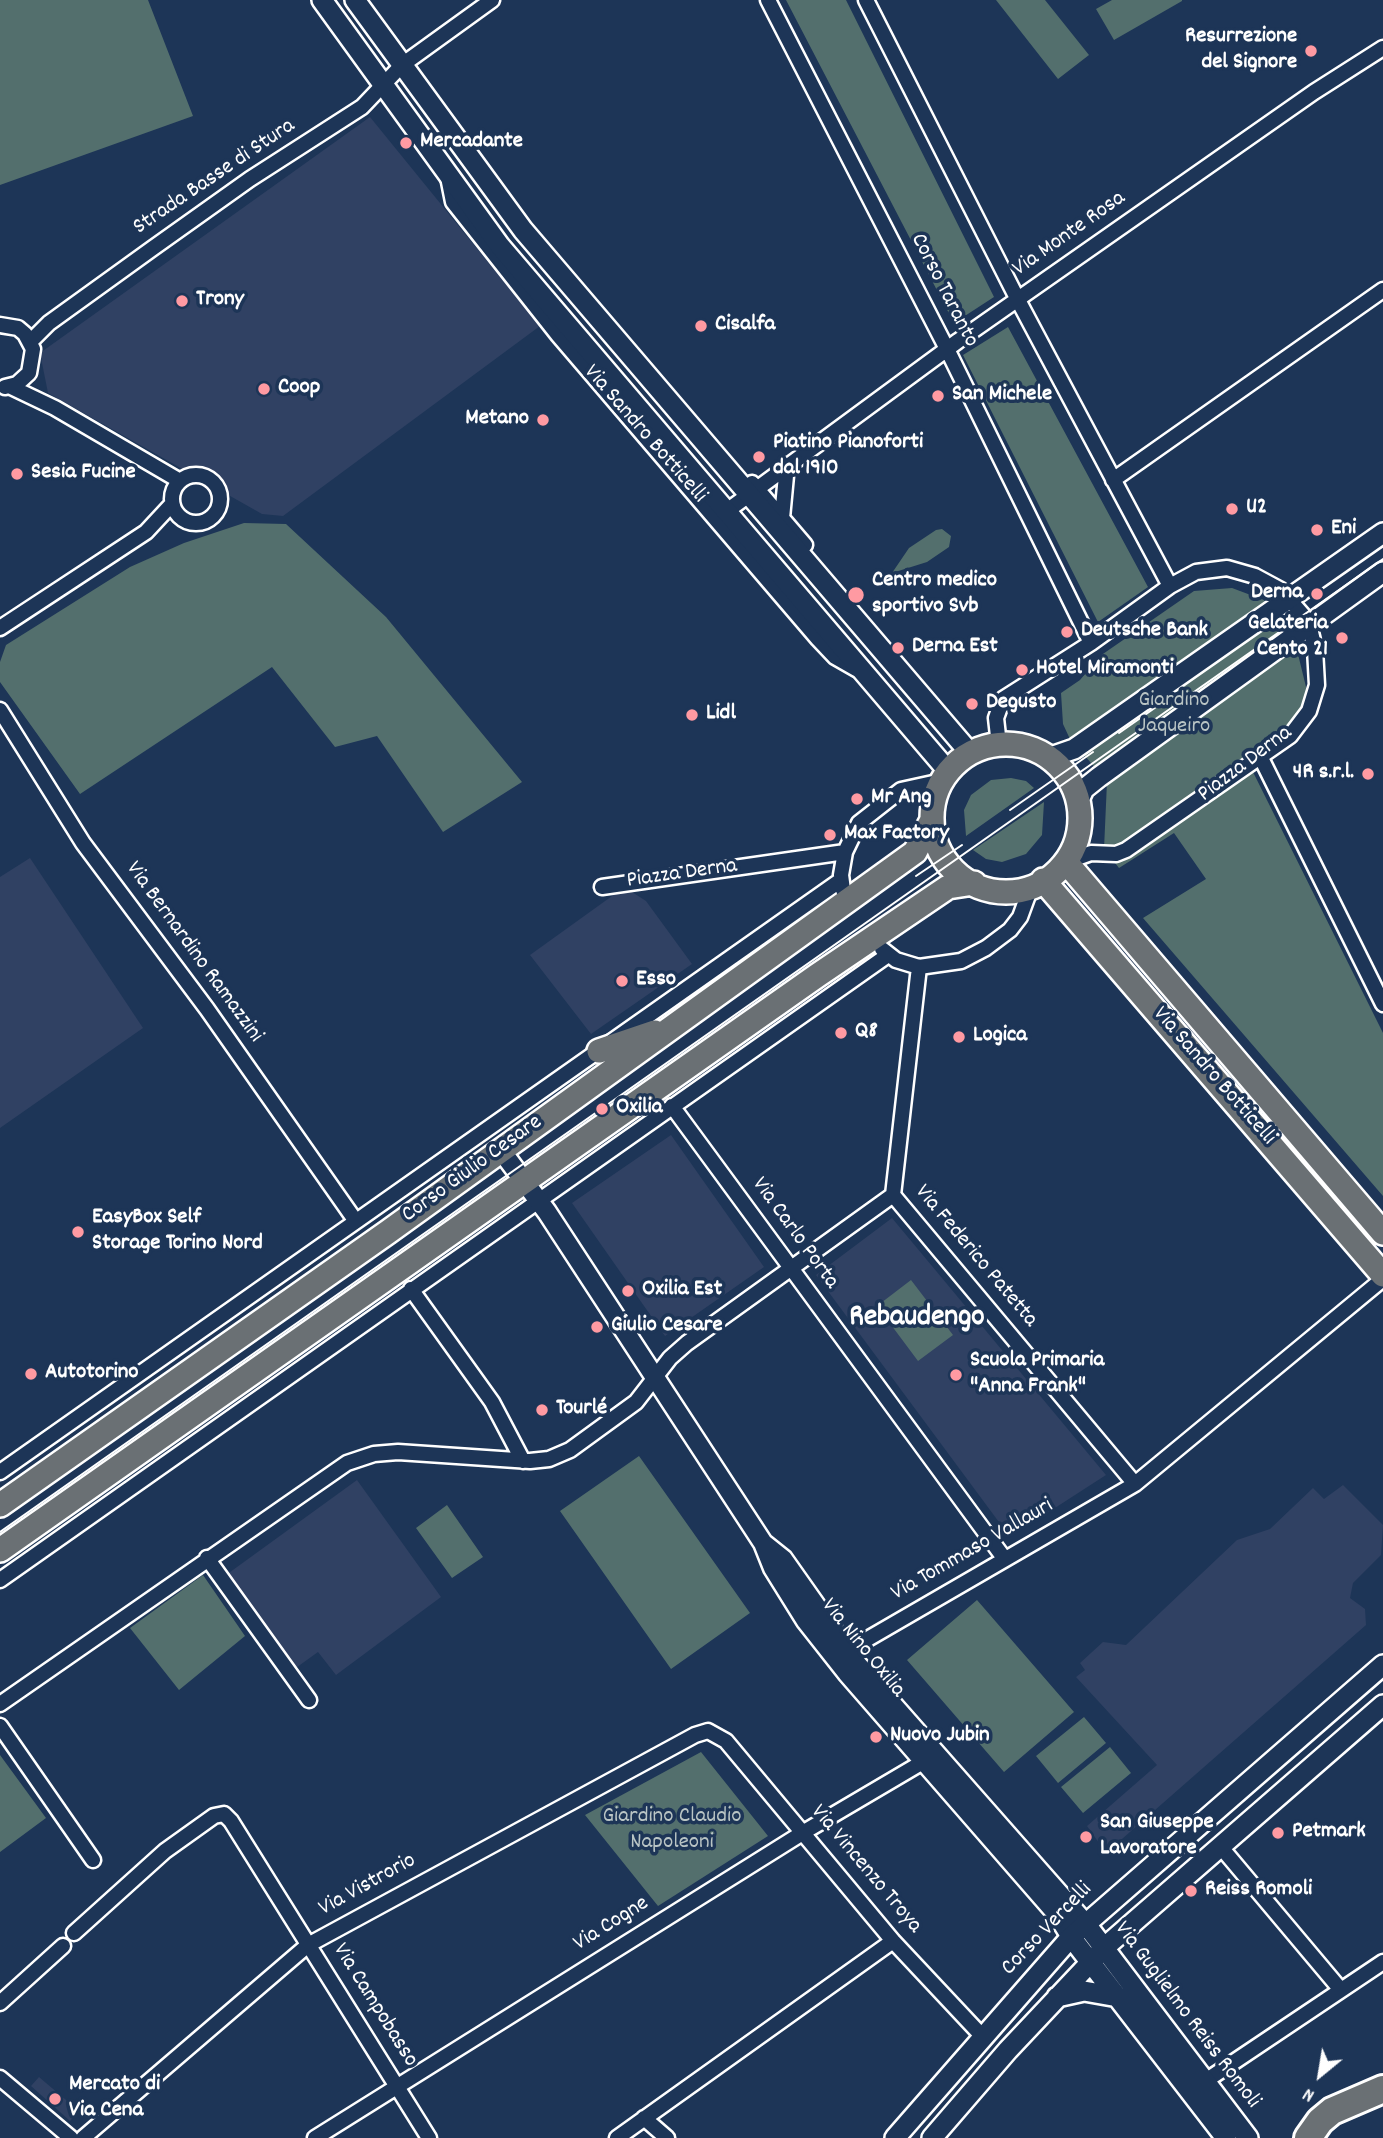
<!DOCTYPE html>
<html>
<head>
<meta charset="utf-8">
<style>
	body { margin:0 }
	#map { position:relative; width:1383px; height:2138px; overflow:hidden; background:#1d3557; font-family:Dekko,sans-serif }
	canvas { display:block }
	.north { position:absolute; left:1285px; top:2040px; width:70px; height:70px; -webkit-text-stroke:5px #1d3557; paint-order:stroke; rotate:210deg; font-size:19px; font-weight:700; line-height:28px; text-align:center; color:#fff }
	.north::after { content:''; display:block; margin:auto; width:24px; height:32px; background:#fff; clip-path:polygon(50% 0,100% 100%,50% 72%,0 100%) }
</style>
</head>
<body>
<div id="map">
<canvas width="1383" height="2138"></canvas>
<div class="north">N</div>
</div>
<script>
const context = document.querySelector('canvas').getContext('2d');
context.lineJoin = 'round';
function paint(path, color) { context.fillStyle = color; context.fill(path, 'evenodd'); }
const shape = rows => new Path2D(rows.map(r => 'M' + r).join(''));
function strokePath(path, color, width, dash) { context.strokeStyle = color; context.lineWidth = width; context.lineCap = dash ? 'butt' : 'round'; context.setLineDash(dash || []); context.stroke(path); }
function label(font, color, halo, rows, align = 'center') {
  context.font = font + ' Dekko,sans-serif'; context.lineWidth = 7; context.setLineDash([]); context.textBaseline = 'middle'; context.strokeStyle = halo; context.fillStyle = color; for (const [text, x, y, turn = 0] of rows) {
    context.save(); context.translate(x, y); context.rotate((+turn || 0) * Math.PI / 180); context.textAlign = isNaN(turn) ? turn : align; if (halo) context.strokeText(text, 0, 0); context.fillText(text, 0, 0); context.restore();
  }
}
paint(shape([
	[370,117,540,326,283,516,262,514,48,393,40,353],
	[30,858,143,1028,0,1128,0,877],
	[619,891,632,892,646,901,692,964,591,1034,530,955],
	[671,1135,764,1267,665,1336,572,1203],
	[892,1218,1106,1475,1010,1537,816,1275],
	[357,1480,441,1597,336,1675,318,1652,293,1670,226,1575],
	[1343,1485,1383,1525,1381,1555,1353,1583,1350,1598,1365,1609,1366,1625,1106,1853,1087,1826,1157,1765,1076,1677,1085,1670,1080,1663,1103,1642,1126,1645,1237,1540,1270,1529,1313,1488,1324,1499],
	[39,2077,79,2111,70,2121,31,2086]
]), '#304163');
paint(shape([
	[0,0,148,0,193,116,0,185],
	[786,0,846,0,994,297,954,323],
	[996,0,1045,0,1089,55,1058,79],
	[1112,0,1182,0,1182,1,1114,40,1096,9],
	[1008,327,1148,587,1098,622,963,355],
	[244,523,286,524,386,617,522,782,443,832,377,736,335,747,272,667,80,794,0,682,0,662,6,645,130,567,184,543],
	[942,529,951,536,949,547,927,562,892,573,909,548,936,530],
	[1232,588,1264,600,1297,650,1306,687,1304,713,1250,766,1383,1033,1383,1196,1143,918,1206,879,1174,833,1119,868,1104,849,1107,782,1069,737,1063,724,1061,693,1080,680,1100,656,1194,591],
	[1011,778,1026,781,1034,788,966,836,964,810,971,795,991,780],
	[1044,802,1042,835,1026,854,1002,862,986,859,973,850],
	[911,1280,953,1335,918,1361,877,1306],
	[639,1456,750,1613,671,1669,560,1511],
	[447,1505,483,1557,452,1578,416,1528],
	[203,1575,245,1636,179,1690,130,1628],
	[977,1600,1074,1712,1004,1772,907,1660],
	[1084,1717,1106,1743,1058,1783,1036,1756],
	[1110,1747,1131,1773,1083,1813,1061,1787],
	[701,1752,768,1836,658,1906,585,1815],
	[0,1755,46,1818,0,1852]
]), '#536f6d');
const minor = shape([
	[768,0,947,349,1091,643],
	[866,0,1018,300,1170,586],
	[448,177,453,202,558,335,818,639,835,657,856,669],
	[0,325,18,328,25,334,33,349,29,373,17,384,5,387],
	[31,341,49,323,153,248,250,179,362,107,402,65,492,0],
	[9,386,55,408,180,481],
	'172 499a24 24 0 1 1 48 0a24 24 0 1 1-48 0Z',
	[1113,480,1383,290],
	[752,483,805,545],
	[782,518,787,465],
	[716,519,958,341,1314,92,1383,48],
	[0,628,146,532,172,504],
	[0,710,83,843,207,1009,355,1220],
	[999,745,996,718,1003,699,1091,643,1170,586,1196,572,1227,568,1255,576,1281,590,1303,615,1310,628,1315,649,1317,685,1309,711,1290,736,1126,850,1116,854,1091,853,1066,862],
	[1261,758,1383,1004],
	[602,887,845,852],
	[843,890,841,875,845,852,859,823,901,790,942,781],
	[882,949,896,960,919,967,961,961,986,948,1010,930,1020,917,1031,887],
	[672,1106,1004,1558],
	[893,1195,1135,1484],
	[893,1195,919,967],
	[411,1289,492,1402,523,1461],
	[0,1472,841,880],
	[207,1558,309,1700],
	[0,1580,888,955],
	[840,1655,1135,1484,1383,1279],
	[0,1704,347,1463,374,1454,398,1452,530,1461,549,1459,570,1450,636,1402,670,1358,687,1343,893,1195],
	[0,1726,93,1860],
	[1220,1846,1341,1990],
	[74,1933,165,1851,214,1816,224,1814,231,1821,429,2138],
	[0,2003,63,1946],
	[0,2078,71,2138],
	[1198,2086,1383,1962],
	[644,2118,667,2138],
	[83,2138,308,1945,695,1735,708,1731,726,1741,893,1941,983,2037],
	[315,2138,804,1832,933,1756],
	[617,2138,893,1941]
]);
const tertiary = shape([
	[500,1149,547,1212,763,1543,773,1568,806,1621,847,1673,1056,1913,1071,1937],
	[763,1543,783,1559,857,1664,1085,1923]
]);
const secondary = shape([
	[322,0,500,246,948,771],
	[355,0,523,230,970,753],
	[1048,758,1074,749,1383,533],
	[1078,802,1084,789,1099,777,1383,572],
	[1085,1923,1248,2138],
	[1071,1937,1226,2138],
	[1057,1997,1084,1991,1118,1997],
	[895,2138,1071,1937,1383,1665],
	[932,2138,1008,2050,1105,1947,1383,1705]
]);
const primary = shape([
	'932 818a74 74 0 1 1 148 0a74 74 0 1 1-148 0Z',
	[1066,862,1383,1233],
	[1043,880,1383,1275],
	[599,1051,655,1032],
	[0,1505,388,1232,915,852,932,820],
	[0,1550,818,975,948,887,974,883]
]);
const motorway = shape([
	[1308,2138,1320,2121,1332,2111,1383,2089]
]);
strokePath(minor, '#fff', 19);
strokePath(tertiary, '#fff', 23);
strokePath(secondary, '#fff', 24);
strokePath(primary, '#fff', 28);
strokePath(motorway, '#fff', 32);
strokePath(minor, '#1d3557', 14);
strokePath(tertiary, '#1d3557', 18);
strokePath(secondary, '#1d3557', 19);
strokePath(primary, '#6a7074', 23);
strokePath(motorway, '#6a7074', 26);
strokePath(shape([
	[1119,733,1159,705],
	[1010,810,1093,752],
	[916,876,962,845],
	[0,1532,1383,559]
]), '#fff', 2);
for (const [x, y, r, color] of [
	[1311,51,7,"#ff9aa2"],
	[406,143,7,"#ff9aa2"],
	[182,301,7,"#ff9aa2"],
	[701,326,7,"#ff9aa2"],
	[264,389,7,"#ff9aa2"],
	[938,396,7,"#ff9aa2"],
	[543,420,7,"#ff9aa2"],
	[759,457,7,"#ff9aa2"],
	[17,474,7,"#ff9aa2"],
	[1232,509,7,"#ff9aa2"],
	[1317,530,7,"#ff9aa2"],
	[1317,594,7,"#ff9aa2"],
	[856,595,9,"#ff9aa2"],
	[1067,632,7,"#ff9aa2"],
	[1342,638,7,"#ff9aa2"],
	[898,648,7,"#ff9aa2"],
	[1022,670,7,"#ff9aa2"],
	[972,704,7,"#ff9aa2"],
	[692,715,7,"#ff9aa2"],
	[1368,774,7,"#ff9aa2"],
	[857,799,7,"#ff9aa2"],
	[830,835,7,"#ff9aa2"],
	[622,981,7,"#ff9aa2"],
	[841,1033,7,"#ff9aa2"],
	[959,1037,7,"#ff9aa2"],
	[602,1109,7,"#ff9aa2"],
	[78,1232,7,"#ff9aa2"],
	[628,1291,7,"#ff9aa2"],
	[597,1327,7,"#ff9aa2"],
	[31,1374,7,"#ff9aa2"],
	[956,1375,7,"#ff9aa2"],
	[542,1410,7,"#ff9aa2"],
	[876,1737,7,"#ff9aa2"],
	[1278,1833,7,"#ff9aa2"],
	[1086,1837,7,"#ff9aa2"],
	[1191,1891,7,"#ff9aa2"],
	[55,2099,7,"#ff9aa2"]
]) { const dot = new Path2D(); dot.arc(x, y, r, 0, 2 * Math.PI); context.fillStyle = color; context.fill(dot); strokePath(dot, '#1d3557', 2.5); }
label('bold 23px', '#fff', '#1d3557', [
	["Resurrezione",1297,38,"right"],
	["del Signore",1297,64,"right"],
	["Mercadante",420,143],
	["Trony",196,301],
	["Cisalfa",715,326],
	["Coop",278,389],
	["San Michele",952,396],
	["Metano",529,420,"right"],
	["Piatino Pianoforti",773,444],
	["dal 1910",773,470],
	["Sesia Fucine",31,474],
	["U2",1246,509],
	["Eni",1331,530],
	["Centro medico",872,582],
	["sportivo Svb",872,608],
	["Derna",1303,594,"right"],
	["Gelateria",1328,625,"right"],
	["Cento 21",1328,651,"right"],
	["Deutsche Bank",1081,632],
	["Derna Est",912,648],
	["Hotel Miramonti",1036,670],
	["Degusto",986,704],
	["Lidl",706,715],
	["4R s.r.l.",1354,774,"right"],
	["Mr Ang",871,799],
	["Max Factory",844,835],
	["Esso",636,981],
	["Q8",855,1033],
	["Logica",973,1037],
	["Oxilia",616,1109],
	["EasyBox Self",92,1219],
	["Storage Torino Nord",92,1245],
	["Oxilia Est",642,1291],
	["Giulio Cesare",611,1327],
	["Scuola Primaria",970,1362],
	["\"Anna Frank\"",970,1388],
	["Autotorino",45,1374],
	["Tourlé",556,1410],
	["Nuovo Jubin",890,1737],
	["San Giuseppe",1100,1824],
	["Lavoratore",1100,1850],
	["Petmark",1292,1833],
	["Reiss Romoli",1205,1891],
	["Mercato di",69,2086],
	["Via Cena",69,2112]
], 'left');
label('23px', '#fff', '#1d3557', [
	["Strada Basse di Stura",215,178,-34],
	["Via Monte Rosa",1070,235,-35],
	["Corso Taranto",943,291,63],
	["Via Sandro Botticelli",644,435,49],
	["Piazza Derna",1246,765,-37],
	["Piazza Derna",682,875,-8],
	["Via Bernardino Ramazzini",193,953,54],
	["Via Sandro Botticelli",1213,1077,49],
	["Corso Giulio Cesare",473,1170,-36],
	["Via Carlo Porta",794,1234,54],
	["Via Federico Patetta",975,1257,50],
	["Via Tommaso Vallauri",973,1551,-30],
	["Via Nino Oxilia",862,1649,51],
	["Via Vincenzo Troya",865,1870,50],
	["Via Vistrorio",368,1886,-29],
	["Via Cogne",612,1925,-32],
	["Corso Vercelli",1048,1930,-46],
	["Via Campobasso",374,2006,58],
	["Via Guglielmo Reiss Romoli",1186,2016,53]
]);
label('23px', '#bac5c5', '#1d3557', [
	["Giardino",1174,702],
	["Jaqueiro",1174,728],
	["Giardino Claudio",672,1818],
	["Napoleoni",672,1844]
]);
label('bold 30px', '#fff', '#1d3557', [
	["Rebaudengo",917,1320]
]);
</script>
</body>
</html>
